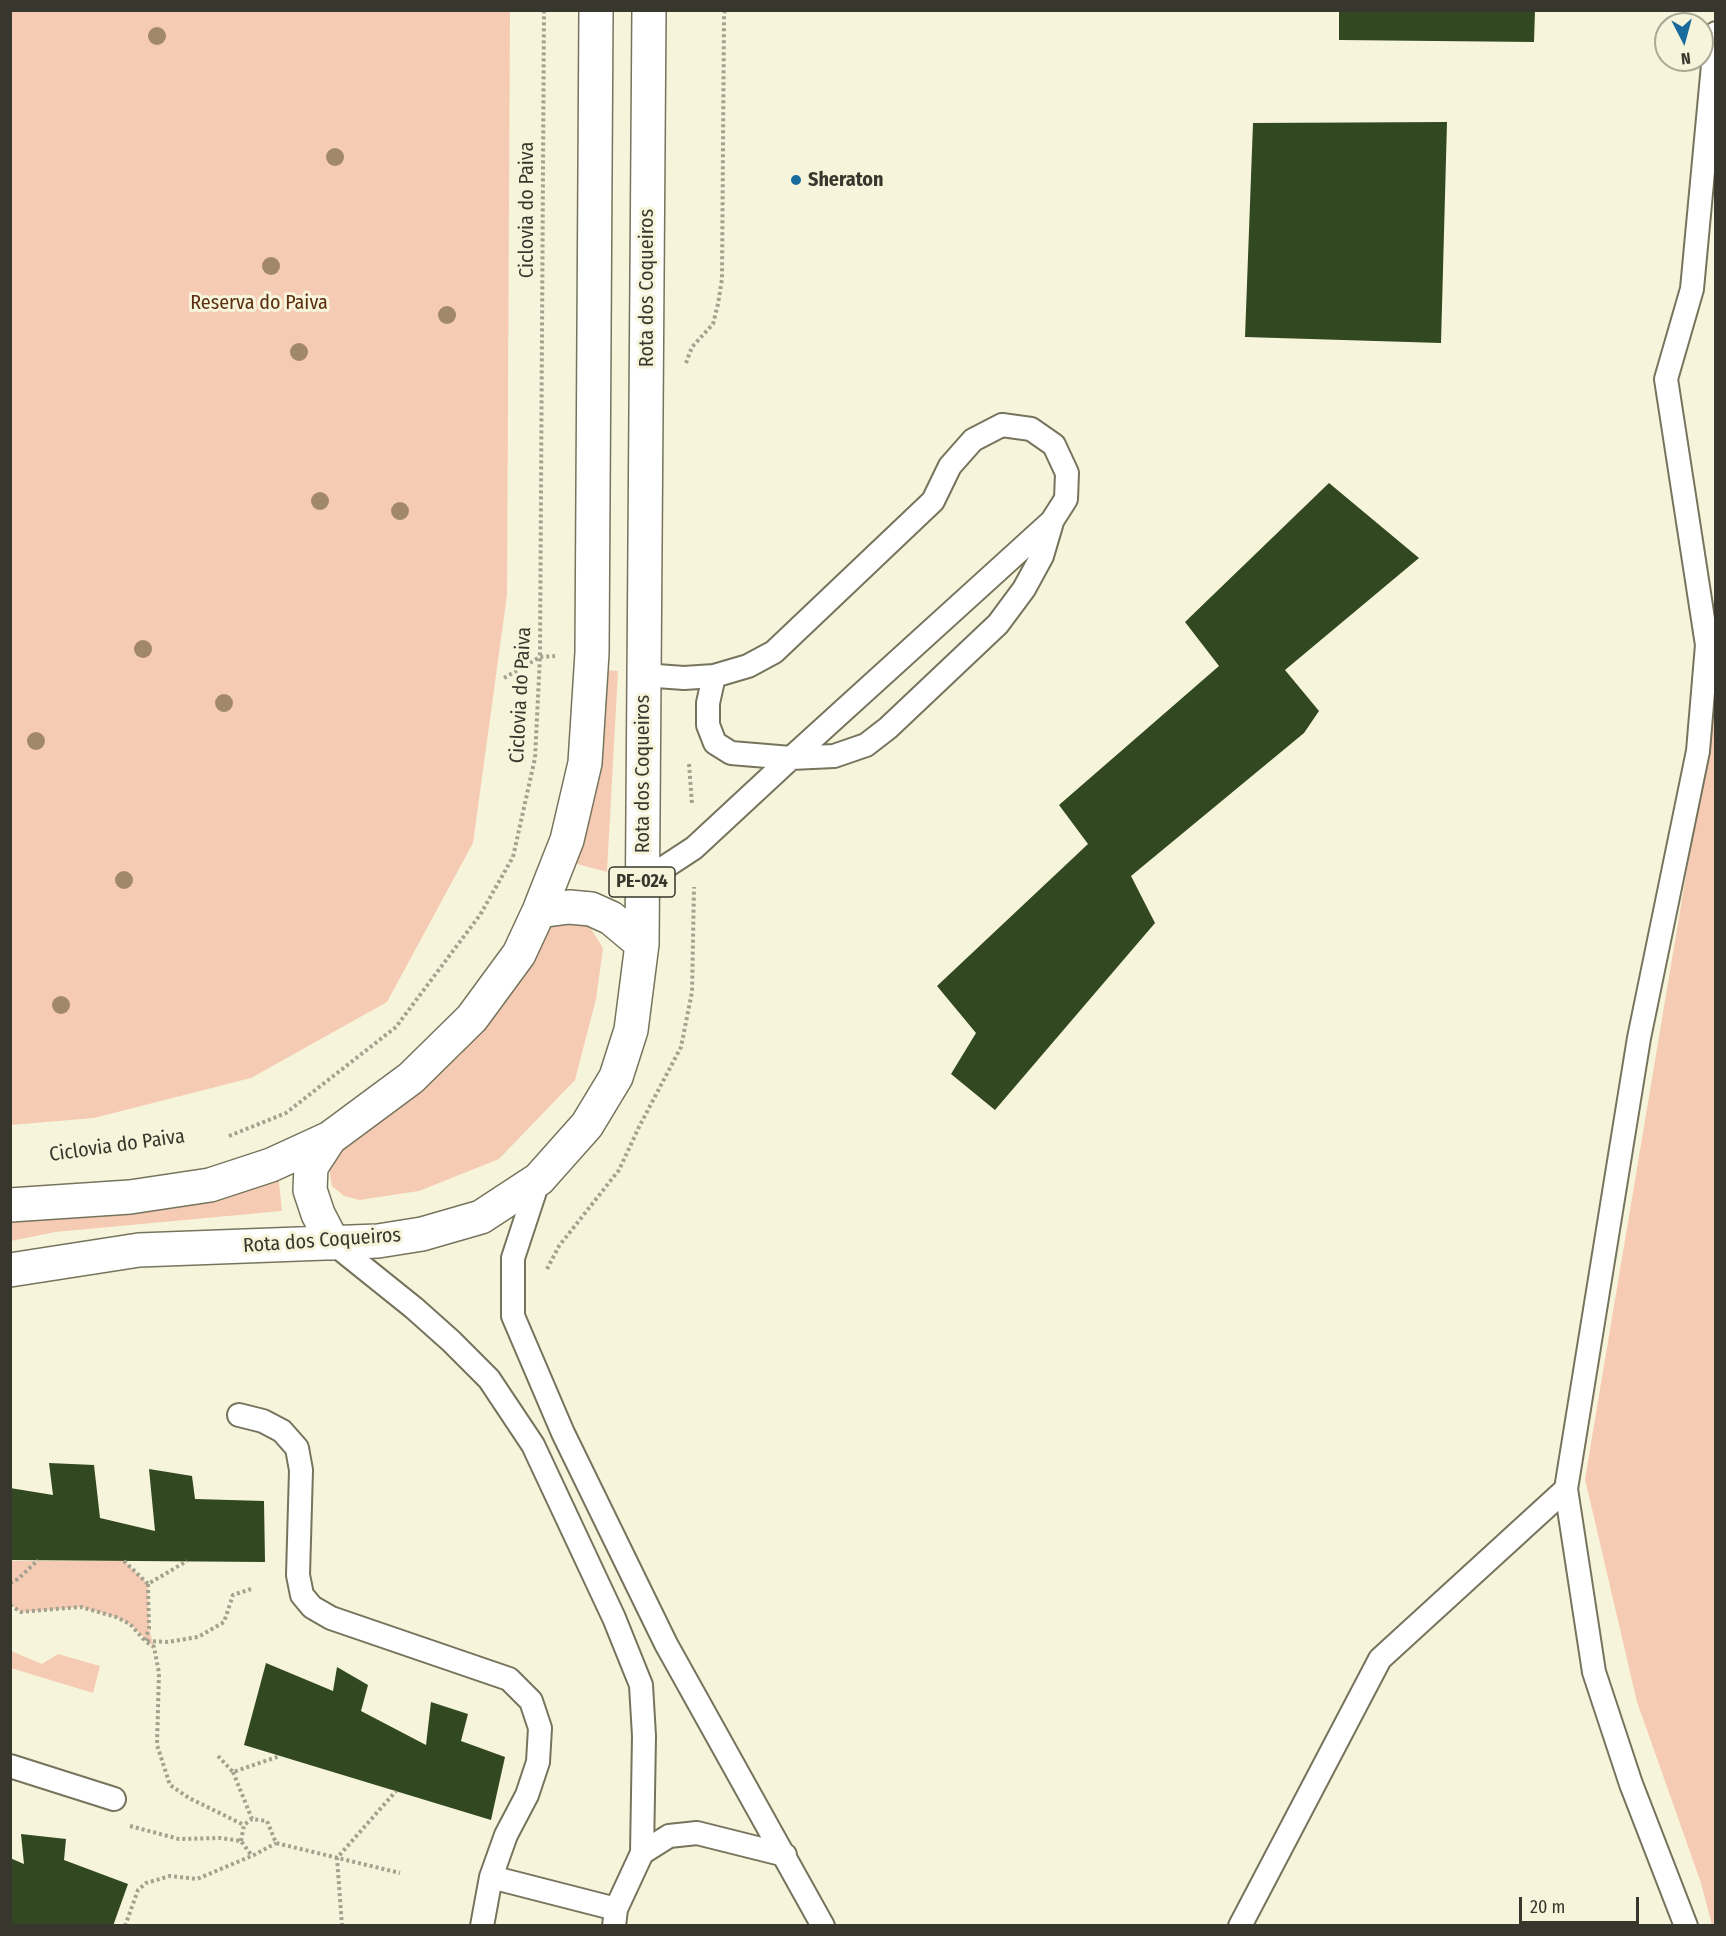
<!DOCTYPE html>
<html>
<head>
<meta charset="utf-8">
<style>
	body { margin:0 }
	#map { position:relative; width:1726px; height:1936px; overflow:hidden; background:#f6f5db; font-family:"Fira Sans Condensed",sans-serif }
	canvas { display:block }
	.frame { position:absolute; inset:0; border:12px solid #37372d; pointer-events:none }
	.north { position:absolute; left:1654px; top:12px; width:60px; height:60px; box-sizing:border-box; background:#f6f5db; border:2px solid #aaa995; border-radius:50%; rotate:174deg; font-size:16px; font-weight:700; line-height:24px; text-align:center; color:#37372d }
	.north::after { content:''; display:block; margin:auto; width:21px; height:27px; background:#186b9c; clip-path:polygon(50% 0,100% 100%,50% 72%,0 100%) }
	.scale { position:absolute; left:1519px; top:1897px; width:120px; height:27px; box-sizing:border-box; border:3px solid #37372d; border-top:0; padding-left:8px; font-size:18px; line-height:21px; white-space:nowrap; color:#37372d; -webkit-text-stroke:4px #f6f5db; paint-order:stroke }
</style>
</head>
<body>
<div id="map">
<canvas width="1726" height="1936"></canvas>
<div class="frame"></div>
<div class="north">N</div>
<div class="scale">20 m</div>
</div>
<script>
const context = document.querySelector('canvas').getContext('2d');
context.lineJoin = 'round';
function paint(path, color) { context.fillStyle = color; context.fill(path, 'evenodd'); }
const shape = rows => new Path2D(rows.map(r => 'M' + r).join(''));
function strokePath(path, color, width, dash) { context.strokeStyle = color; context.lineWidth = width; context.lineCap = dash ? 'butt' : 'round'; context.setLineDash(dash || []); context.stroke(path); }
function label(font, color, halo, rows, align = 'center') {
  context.font = font + ' "Fira Sans Condensed",sans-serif'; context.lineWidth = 6; context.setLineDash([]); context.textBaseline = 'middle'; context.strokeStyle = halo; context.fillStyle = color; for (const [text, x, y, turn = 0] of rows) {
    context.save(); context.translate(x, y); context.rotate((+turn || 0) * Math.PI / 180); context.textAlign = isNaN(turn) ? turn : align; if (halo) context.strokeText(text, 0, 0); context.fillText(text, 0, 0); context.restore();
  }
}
paint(shape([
	[11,10,510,11,507,595,473,843,387,1002,251,1078,94,1118,11,1125],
	[602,670,618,671,607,872,566,861],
	[1715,702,1715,1925,1712,1925,1701,1883,1637,1702,1585,1479],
	[549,910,588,924,603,948,596,999,575,1080,499,1159,419,1191,359,1200,344,1196,332,1186,328,1163,354,1139,452,1062,522,973],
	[278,1173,282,1211,55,1232,11,1241,11,1222,116,1210],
	[10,1561,124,1561,148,1584,149,1628,154,1647,130,1624,116,1617,81,1607,21,1612,11,1605],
	[11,1651,42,1664,58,1654,100,1666,93,1693,11,1668]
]), '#f6cbb3');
paint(shape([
	[1339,10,1535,10,1534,42,1339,40],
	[1447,122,1441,343,1245,337,1253,123],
	[1329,483,1419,558,1285,670,1319,711,1304,733,1131,876,1155,923,995,1110,951,1074,976,1033,937,986,1088,844,1059,805,1219,666,1185,622],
	[49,1463,94,1465,100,1518,155,1531,149,1469,192,1476,195,1499,264,1501,265,1562,10,1560,10,1488,53,1495],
	[266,1663,333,1691,337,1667,368,1685,361,1711,426,1745,431,1702,468,1714,461,1741,505,1757,491,1820,244,1745],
	[21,1834,66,1839,64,1860,128,1884,113,1926,10,1926,10,1858,24,1864]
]), '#324820');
const lane = shape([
	[714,676,708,703,708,725,715,743,731,753,791,758,834,756,866,745,888,728,998,624,1024,589,1042,556,1052,522],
	[642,882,694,848,791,758,1052,521,1066,499,1067,473,1054,445,1031,429,1002,425,973,440,950,466,933,501,774,652,748,666,714,676,684,678,643,675],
	[539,1179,513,1258,513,1316,563,1433,666,1644,823,1926],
	[333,1243,414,1308,451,1341,489,1379,533,1445,614,1618,641,1685,644,1736,642,1853,616,1909,614,1926],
	[239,1415,263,1421,282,1431,297,1448,301,1470,298,1575,302,1595,312,1607,331,1618,509,1679,531,1701,540,1728,538,1762,527,1795,506,1835,491,1877,482,1926],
	[10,1766,114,1799],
	[642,1853,669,1836,697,1833,785,1855],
	[491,1877,616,1909],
	[1240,1926,1380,1659,1566,1489],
	[1686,1926,1631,1784,1594,1672,1566,1489,1639,1038,1698,751,1707,645,1666,379,1692,289,1716,33]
]);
const primary = shape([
	[539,911,569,907,591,909,611,918,642,944],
	[330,1138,311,1167,310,1190,318,1214,333,1243],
	[10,1205,130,1197,210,1185,271,1165,330,1138,411,1078,472,1018,519,954,539,911,567,840,585,763,592,653,596,10],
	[10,1270,139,1250,378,1241,422,1234,481,1217,539,1179,587,1125,616,1077,631,1030,642,944,649,10]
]);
strokePath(lane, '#76745d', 26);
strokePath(primary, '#76745d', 36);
strokePath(shape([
	[686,363,692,347,713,324,718,304,722,279,724,16,725,10],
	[504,678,540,657,555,656],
	[689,764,692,804],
	[229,1136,286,1113,396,1027,480,915,513,857,535,758,540,657,544,10],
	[547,1269,559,1246,619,1170,639,1127,681,1047,692,992,694,887],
	[124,1561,148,1584,187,1561],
	[10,1583,18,1579,38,1560],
	[148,1584,149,1628,145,1641,154,1647,159,1673,157,1745,170,1785,189,1798,244,1825],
	[10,1605,21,1612,81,1607,116,1617,130,1624,145,1641,168,1642,198,1637,224,1622,233,1595,251,1589],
	[218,1756,233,1772,280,1756],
	[233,1772,252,1819,267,1821,276,1843,400,1873],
	[130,1826,179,1839,221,1838,241,1841,252,1856],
	[241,1841,244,1825,252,1819],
	[125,1926,138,1890,146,1883,170,1876,197,1879,254,1855,276,1843],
	[342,1926,337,1858,396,1791]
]), '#a2a28f', 4, [3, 3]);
strokePath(lane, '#fff', 22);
strokePath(primary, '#fff', 33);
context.fillStyle = '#a1886b';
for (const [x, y] of [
	[157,36],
	[335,157],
	[271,266],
	[447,315],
	[299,352],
	[320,501],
	[400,511],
	[143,649],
	[224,703],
	[36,741],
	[124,880],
	[61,1005]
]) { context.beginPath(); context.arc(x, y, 9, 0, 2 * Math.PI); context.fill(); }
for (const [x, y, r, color] of [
	[796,180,6,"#186b9c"]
]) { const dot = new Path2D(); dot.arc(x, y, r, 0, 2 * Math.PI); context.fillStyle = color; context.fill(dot); strokePath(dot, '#f6f5db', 2); }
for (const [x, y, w] of [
	[642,882,66]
]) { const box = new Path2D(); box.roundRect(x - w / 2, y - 15, w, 30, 4.5); context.fillStyle = '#f6f5db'; context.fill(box); strokePath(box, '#37372d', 1.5); }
label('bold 18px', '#37372d', null, [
	["PE-024",642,882]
]);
label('bold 20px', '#37372d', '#f6f5db', [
	["Sheraton",808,180]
], 'left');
label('20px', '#37372d', '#f6f5db', [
	["Ciclovia do Paiva",527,210,-90],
	["Rota dos Coqueiros",647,288,-90],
	["Ciclovia do Paiva",521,695,-87],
	["Rota dos Coqueiros",643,774,-90],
	["Ciclovia do Paiva",117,1146,-8],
	["Rota dos Coqueiros",322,1241,-4]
]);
label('20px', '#5c2e10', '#f6f5db', [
	["Reserva do Paiva",259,303]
]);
</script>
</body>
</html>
